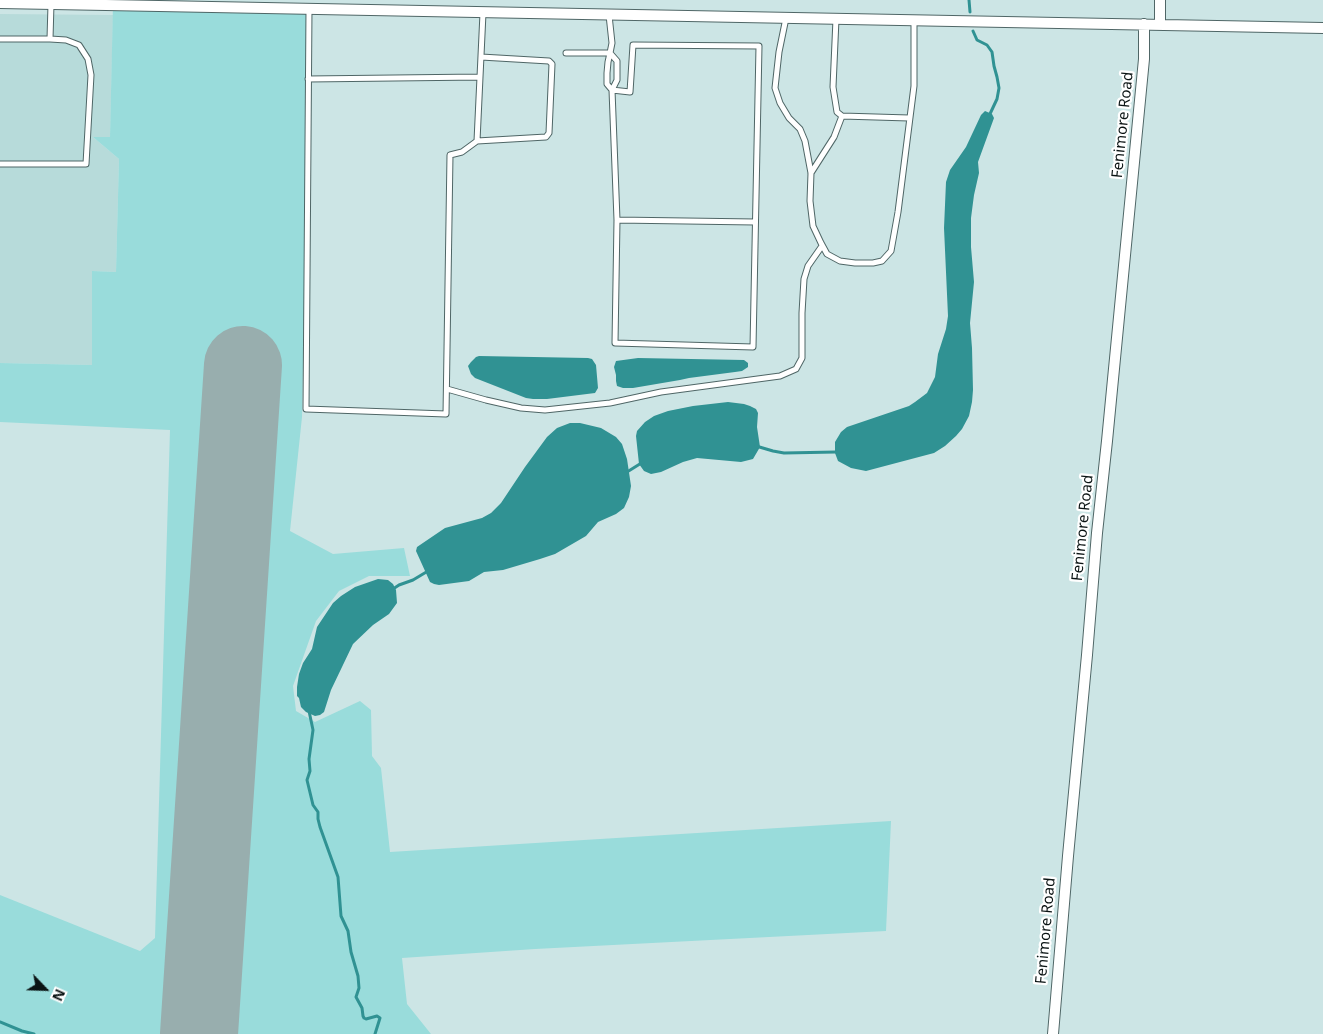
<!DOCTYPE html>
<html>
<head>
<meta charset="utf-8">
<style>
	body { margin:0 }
	#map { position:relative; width:1323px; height:1034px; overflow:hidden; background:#cce5e5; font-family:"Noto Sans",sans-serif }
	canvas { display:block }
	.north { position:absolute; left:20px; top:964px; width:50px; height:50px; -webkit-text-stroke:4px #fff; paint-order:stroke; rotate:114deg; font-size:14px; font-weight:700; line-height:20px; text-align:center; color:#0a1313 }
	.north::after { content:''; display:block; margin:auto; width:18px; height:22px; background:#0a1313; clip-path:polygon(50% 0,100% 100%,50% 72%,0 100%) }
</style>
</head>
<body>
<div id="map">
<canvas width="1323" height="1034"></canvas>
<div class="north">N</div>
</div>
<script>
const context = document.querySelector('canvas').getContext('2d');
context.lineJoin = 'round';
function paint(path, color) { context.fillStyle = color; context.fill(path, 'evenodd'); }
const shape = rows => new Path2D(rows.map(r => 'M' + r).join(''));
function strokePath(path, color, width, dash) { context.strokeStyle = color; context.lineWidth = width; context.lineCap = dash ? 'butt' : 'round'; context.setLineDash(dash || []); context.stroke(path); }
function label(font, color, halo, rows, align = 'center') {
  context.font = font + ' "Noto Sans",sans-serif'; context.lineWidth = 4.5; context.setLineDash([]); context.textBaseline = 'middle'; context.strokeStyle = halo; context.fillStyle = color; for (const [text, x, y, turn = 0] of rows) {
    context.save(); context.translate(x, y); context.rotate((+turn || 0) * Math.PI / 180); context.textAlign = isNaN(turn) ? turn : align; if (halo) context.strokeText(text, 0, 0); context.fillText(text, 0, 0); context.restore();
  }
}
paint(shape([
	[0,14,113,15,110,138,93,137,119,159,116,272,92,271,92,365,0,363]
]), '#b7dbda');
paint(shape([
	[113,4,310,8,302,417,290,531,333,554,404,548,410,576,369,576,339,591,316,621,293,686,296,711,315,722,360,701,371,710,372,756,381,768,390,852,891,821,886,931,535,949,402,958,407,1004,431,1034,0,1034,0,895,140,951,155,938,170,430,0,422,0,363,92,365,92,271,116,272,119,159,93,137,110,137]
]), '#99dcdb');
paint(shape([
	[985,111,992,114,994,118,978,162,979,173,974,195,971,218,971,247,974,282,970,323,972,348,973,390,972,402,969,416,962,429,956,436,945,446,934,453,866,471,851,468,838,461,835,453,835,442,841,432,847,427,909,406,915,402,927,393,935,377,938,354,946,329,948,316,944,228,946,182,950,170,966,147,981,115],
	[479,356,588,358,592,359,596,365,598,388,595,393,547,399,533,399,526,398,475,378,471,374,468,366,471,362,476,357],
	[638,358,744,360,748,363,748,367,742,371,735,372,689,378,680,380,633,388,623,388,617,386,616,381,616,375,614,367,616,361],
	[728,402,744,404,750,406,756,409,758,413,757,427,760,447,753,459,741,462,697,458,683,462,661,472,651,474,644,471,639,464,636,436,637,431,645,422,654,416,668,411,693,406],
	[570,423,580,423,601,428,616,437,622,444,627,459,631,486,629,497,624,508,616,514,598,522,586,536,555,554,540,559,503,570,484,572,469,581,439,585,434,584,430,582,416,551,417,547,445,528,482,518,491,513,501,503,525,467,547,437,557,428],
	[378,579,388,580,393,584,396,590,397,603,389,614,373,625,353,644,331,690,324,712,320,715,315,716,306,712,301,707,299,698,297,696,297,687,299,674,303,663,312,649,317,627,333,603,341,596,355,587]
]), '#309293');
strokePath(shape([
	[969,0,970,12],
	[973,31,977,40,987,45,992,52,994,66,997,77,999,88,997,99,989,116],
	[756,446,773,451,784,453,836,452],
	[627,472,643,462],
	[393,589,399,585,413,580,428,571],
	[309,711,313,730,309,759,310,771,307,780,313,805,318,812,318,819,320,827,338,877,341,916,348,931,351,952,358,976,359,988,356,997,362,1008,363,1016,364,1018,366,1019,377,1016,380,1018,375,1034],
	[0,1022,22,1031,34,1034]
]), '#309293', 3);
strokePath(shape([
	[199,1034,243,365]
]), '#98aeae', 78);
const lane = shape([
	[309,9,306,409,446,414,450,155,462,152,477,141,483,13],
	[786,18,779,52,775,88,780,103,789,118,800,129,805,141,811,173,810,201,813,226,821,243,827,254,840,261,855,263,873,263,882,261,891,251,898,212,914,86,914,21],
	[836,19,833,87,837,112,842,116,909,118],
	[0,39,50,39],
	[566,53,610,53,617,61,617,80,612,90,617,220,615,343,753,347,759,46,633,45,630,92,612,90,607,84,607,73,608,62,610,53,612,43,609,15],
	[308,79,480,77],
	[477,141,546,137,549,133,552,64,549,61,481,57],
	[0,164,86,164,91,75,88,59,79,45,66,40,50,39,51,4],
	[811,173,834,137,842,116],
	[617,220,755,222],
	[447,389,486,400,521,408,545,410,610,403,661,392,780,376,796,369,802,358,802,313,804,279,808,266,822,246]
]);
const street = shape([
	[1160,0,1160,25],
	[0,3,1323,28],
	[1053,1034,1068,856,1087,655,1097,533,1107,441,1144,59,1144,24]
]);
strokePath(lane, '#4f6666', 7);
strokePath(street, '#4f6666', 12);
strokePath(lane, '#fff', 5);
strokePath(street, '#fff', 10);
label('15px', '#0a1313', '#fff', [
	["Fenimore Road",1123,125,-84],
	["Fenimore Road",1083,528,-84],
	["Fenimore Road",1046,931,-85]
]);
</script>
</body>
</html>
